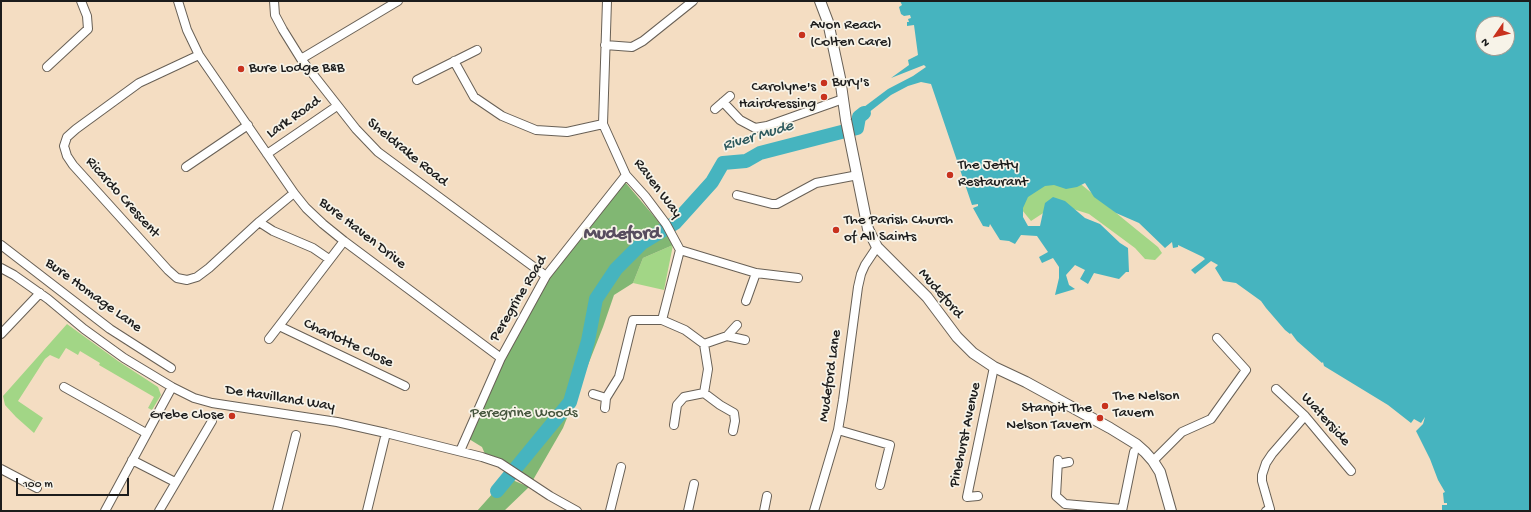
<!DOCTYPE html>
<html>
<head>
<meta charset="utf-8">
<style>
	body { margin:0 }
	#map { position:relative; width:1531px; height:512px; overflow:hidden; background:#f4ddc2; font-family:"Gochi Hand",sans-serif }
	canvas { display:block }
	.frame { position:absolute; inset:0; border:2px solid #1c1c1c; pointer-events:none }
	.north { position:absolute; left:1475px; top:16px; width:40px; height:40px; box-sizing:border-box; background:#f7f3e8; border:1px solid #9f9d96; border-radius:50%; rotate:236deg; font-size:11px; font-weight:700; line-height:16px; text-align:center; color:#1c1c1c }
	.north::after { content:''; display:block; margin:auto; width:14px; height:18px; background:#c8321e; clip-path:polygon(50% 0,100% 100%,50% 72%,0 100%) }
	.scale { position:absolute; left:16px; top:478px; width:113px; height:18px; box-sizing:border-box; border:2px solid #1c1c1c; border-top:0; padding-left:5px; font-size:12px; line-height:14px; white-space:nowrap; color:#1c1c1c; -webkit-text-stroke:3px #f7f3e8; paint-order:stroke }
</style>
</head>
<body>
<div id="map">
<canvas width="1531" height="512"></canvas>
<div class="frame"></div>
<div class="north">N</div>
<div class="scale">100 m</div>
</div>
<script>
const context = document.querySelector('canvas').getContext('2d');
context.lineJoin = 'round';
function paint(path, color) { context.fillStyle = color; context.fill(path, 'evenodd'); }
const shape = rows => new Path2D(rows.map(r => 'M' + r).join(''));
function strokePath(path, color, width, dash) { context.strokeStyle = color; context.lineWidth = width; context.lineCap = dash ? 'butt' : 'round'; context.setLineDash(dash || []); context.stroke(path); }
function label(font, color, halo, rows, align = 'center') {
  context.font = font + ' "Gochi Hand",sans-serif'; context.lineWidth = 3.5; context.setLineDash([]); context.textBaseline = 'middle'; context.strokeStyle = halo; context.fillStyle = color; for (const [text, x, y, turn = 0] of rows) {
    context.save(); context.translate(x, y); context.rotate((+turn || 0) * Math.PI / 180); context.textAlign = isNaN(turn) ? turn : align; if (halo) context.strokeText(text, 0, 0); context.fillText(text, 0, 0); context.restore();
  }
}
paint(shape([
	[1077,181,1137,230,1158,247,1162,253,1155,260,1145,259,1135,248,1089,214,1057,204,1031,221,1018,205,1032,186],
	[673,245,664,290,633,283,643,258],
	[67,324,118,361,158,387,161,395,152,410,148,408,154,397,99,365,100,363,80,351,78,355,66,348,59,359,50,355,45,359,18,401,43,418,34,433,16,417,5,405,3,396]
]), '#a2d686');
paint(shape([
	[625,182,658,221,673,245,643,258,633,283,614,295,603,327,563,428,533,480,500,459,485,454,482,447,469,439,503,360,549,277],
	[503,476,529,487,504,511,477,511,502,483]
]), '#81b773');
paint(shape([
	[900,1,1530,1,1530,511,1442,511,1442,505,1447,505,1447,503,1444,503,1443,493,1445,492,1438,480,1430,459,1416,431,1423,424,1425,417,1421,423,1414,419,1411,423,1388,405,1324,366,1323,362,1322,363,1314,356,1297,341,1291,333,1290,334,1285,330,1266,308,1261,301,1236,283,1223,281,1215,268,1218,265,1211,261,1195,274,1191,270,1205,259,1203,257,1178,245,1178,247,1173,248,1172,242,1165,248,1139,223,1116,213,1094,197,1085,183,1077,187,1066,189,1054,185,1045,186,1028,197,1023,208,1023,217,1028,226,1040,226,1045,203,1053,197,1065,201,1085,218,1100,224,1120,243,1128,248,1129,272,1126,272,1119,279,1094,273,1088,284,1080,279,1085,270,1075,265,1066,275,1069,285,1075,289,1055,295,1059,278,1059,267,1053,258,1042,263,1039,257,1048,252,1037,236,1021,235,1015,244,1009,241,1000,240,990,224,989,227,983,226,973,208,978,206,978,204,972,205,931,84,921,82,908,86,891,95,863,117,858,133,856,125,856,113,888,89,913,76,926,67,924,65,891,78,909,65,908,60,918,55,914,25,907,26,907,22,909,22,908,19,911,18,910,15,904,16,901,14,899,7,902,5],
	[1483,24,1507,24,1507,48,1483,48]
]), '#46b4bf');
strokePath(shape([
	[497,491,570,402,588,341,596,299,616,269,642,243,675,223,712,182,723,163,746,161,760,153,857,128,859,117,864,113]
]), '#46b4bf', 14);
const minor = shape([
	[178,1,187,30,199,55,294,193,306,208,323,224,344,241,501,358],
	[274,1,275,15,283,30,301,59,356,129,378,152,546,276],
	[607,1,603,124,626,175,645,196,666,224,680,250,662,320],
	[605,45,632,47,643,41,693,1],
	[199,55,139,83,76,129,67,137,64,146,67,156,73,165,168,270,177,278,187,280,197,277,209,268,259,222,294,193],
	[301,59,398,1],
	[454,61,474,97,502,116,536,130,567,132,603,124],
	[47,67,88,29,87,16,81,1],
	[417,80,477,50],
	[723,102,740,120,755,128,767,126,843,99],
	[715,109,730,96],
	[267,154,337,106],
	[186,167,248,125],
	[737,195,772,204,777,204,816,183,858,175],
	[259,222,273,231,313,248,329,259],
	[344,241,279,326,405,386],
	[1,245,110,329,171,368],
	[680,250,756,273,798,278],
	[1,268,14,275,48,299,84,329,124,358,172,387,194,398,212,403,337,422,386,433,482,457,500,463,550,496,577,511],
	[746,301,756,273],
	[1,334,40,293],
	[727,336,737,325],
	[269,339,279,326],
	[704,344,727,336,745,340],
	[64,387,146,433],
	[1276,389,1305,416,1351,471],
	[593,394,606,398],
	[605,408,606,398,619,377,633,320,662,320,685,330,704,344,708,369,704,393,720,405,734,413,735,421,733,431],
	[674,425,677,405,684,397,704,393],
	[838,430,890,445,880,485],
	[460,451,501,358,546,276,626,175],
	[132,460,175,482],
	[1058,460,1056,496,1065,504,1122,509],
	[1153,461,1182,432,1211,419,1246,370,1217,338],
	[1059,464,1069,462],
	[1,469,37,488],
	[978,496,967,497,994,367],
	[105,511,172,387],
	[159,511,212,421],
	[277,511,296,435],
	[367,511,386,433],
	[610,511,621,467],
	[688,511,694,484],
	[764,511,767,496],
	[814,511,838,430,843,400,858,287,861,274,865,265,877,247],
	[1122,511,1134,452],
	[1266,511,1270,509,1262,481,1262,475,1266,463,1272,454,1305,416]
]);
const tertiary = shape([
	[820,1,828,22,840,78,846,120,868,229,877,247,927,297,957,337,973,353,994,367,1026,382,1110,428,1136,444,1145,452,1153,461,1160,472,1171,511]
]);
strokePath(minor, '#686056', 10);
strokePath(tertiary, '#686056', 12);
strokePath(minor, '#fff', 8);
strokePath(tertiary, '#fff', 10);
for (const [x, y, r, color] of [
	[802,35,4,"#c8321e"],
	[241,69,4,"#c8321e"],
	[824,83,4,"#c8321e"],
	[824,97,4,"#c8321e"],
	[950,175,4,"#c8321e"],
	[836,230,4,"#c8321e"],
	[1105,406,4,"#c8321e"],
	[232,416,4,"#c8321e"],
	[1100,418,4,"#c8321e"]
]) { const dot = new Path2D(); dot.arc(x, y, r, 0, 2 * Math.PI); context.fillStyle = color; context.fill(dot); strokePath(dot, '#f7f3e8', 1.5); }
label('15px', '#1c1c1c', '#f7f3e8', [
	["Avon Reach",810,26],
	["(Colten Care)",810,43],
	["Bure Lodge B&B",249,69],
	["Bury's",832,83],
	["Carolyne's",816,88,"right"],
	["Hairdressing",816,105,"right"],
	["The Jetty",958,166],
	["Restaurant",958,183],
	["The Parish Church",844,221],
	["of All Saints",844,238],
	["The Nelson",1113,397],
	["Tavern",1113,414],
	["Stanpit The",1092,409,"right"],
	["Nelson Tavern",1092,426,"right"],
	["Grebe Close",224,416,"right"]
], 'left');
label('15px', '#1c1c1c', '#f7f3e8', [
	["Lark Road",294,118,-35],
	["Sheldrake Road",407,153,39],
	["Raven Way",657,189,53],
	["Ricardo Crescent",122,198,48],
	["Bure Haven Drive",362,234,38],
	["Mudeford",940,294,49],
	["Bure Homage Lane",93,296,36],
	["Peregrine Road",519,299,-59],
	["Charlotte Close",348,344,25],
	["Mudeford Lane",831,376,-82],
	["De Havilland Way",280,399,9],
	["Waterside",1325,420,48],
	["Pinehurst Avenue",966,435,-78]
]);
label('15px', '#44543c', '#f7f3e8', [
	["Peregrine Woods",524,414]
]);
label('italic 16px', '#2d595d', '#f7f3e8', [
	["River Mude",758,137,-17]
]);
label('bold 19px', '#584d5f', '#f7f3e8', [
	["Mudeford",622,235]
]);
</script>
</body>
</html>
